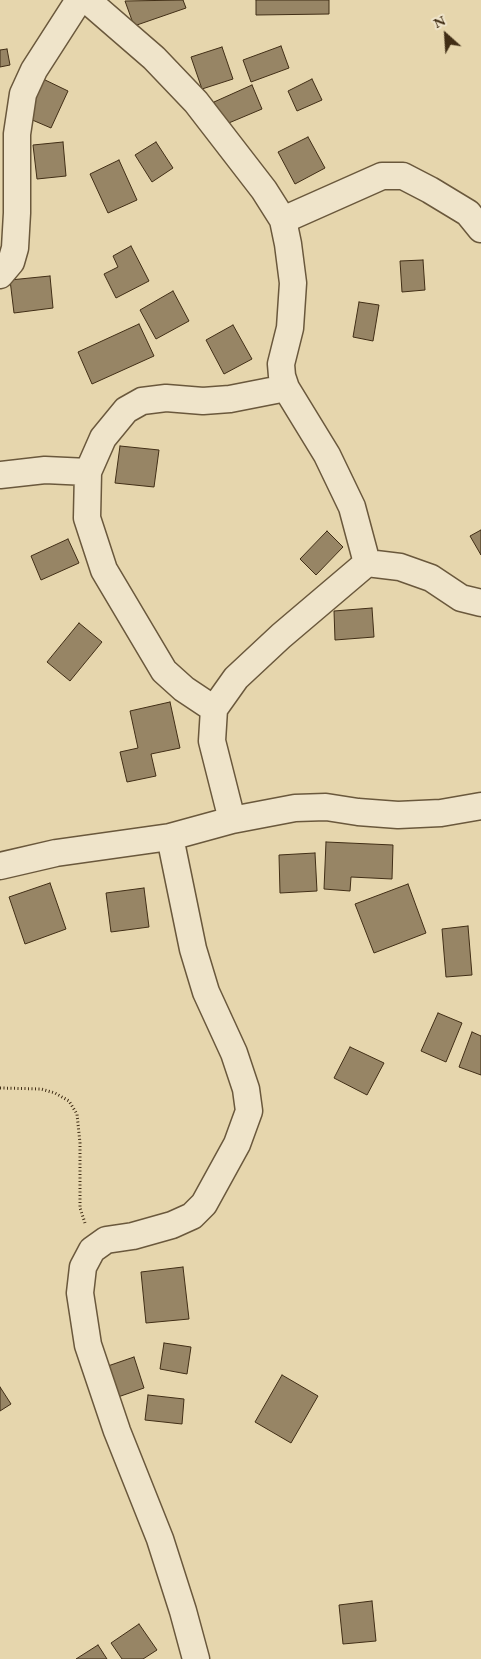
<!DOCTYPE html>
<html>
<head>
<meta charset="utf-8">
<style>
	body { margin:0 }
	#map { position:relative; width:481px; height:1659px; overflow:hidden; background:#e6d6ad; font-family:"EB Garamond",serif }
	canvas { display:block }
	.north { position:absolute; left:421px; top:10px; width:50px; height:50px; -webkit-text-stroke:4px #efe4ca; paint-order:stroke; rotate:334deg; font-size:14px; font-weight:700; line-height:20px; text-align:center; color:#412e16 }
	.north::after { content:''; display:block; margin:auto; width:18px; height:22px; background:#412e16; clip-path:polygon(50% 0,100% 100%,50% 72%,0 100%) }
</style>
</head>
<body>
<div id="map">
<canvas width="481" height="1659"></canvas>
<div class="north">N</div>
</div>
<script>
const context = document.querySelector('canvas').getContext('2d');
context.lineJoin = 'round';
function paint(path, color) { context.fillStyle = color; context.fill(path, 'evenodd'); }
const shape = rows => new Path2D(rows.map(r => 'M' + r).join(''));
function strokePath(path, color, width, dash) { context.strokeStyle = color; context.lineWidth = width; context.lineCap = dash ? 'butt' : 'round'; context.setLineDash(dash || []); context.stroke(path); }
const building = shape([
	[183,0,186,8,134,26,125,1,183,0],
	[256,0,329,0,329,14,256,15,256,0],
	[281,46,289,68,251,82,243,60,281,46],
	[222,47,233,79,202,89,191,57,222,47],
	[7,49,10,65,0,67,0,50,7,49],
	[41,78,68,91,51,128,23,116,41,78],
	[312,79,322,100,297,111,288,91,312,79],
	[252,85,262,109,224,125,214,102,252,85],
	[308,137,325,168,295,184,278,152,308,137],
	[63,142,66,176,37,179,33,145,63,142],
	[156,142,173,168,152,182,135,155,156,142],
	[119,160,137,200,108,213,90,174,119,160],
	[131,246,149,281,116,298,104,274,118,267,113,256,131,246],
	[423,260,425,290,402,292,400,261,423,260],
	[50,276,53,308,14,313,10,280,50,276],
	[173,291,189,321,156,339,140,310,173,291],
	[359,302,379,305,373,341,353,337,359,302],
	[139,324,154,356,92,384,78,352,139,324],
	[233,325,252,359,224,374,206,340,233,325],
	[120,446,159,450,154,487,115,483,120,446],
	[481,530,481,555,470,536,481,530],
	[327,531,343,547,316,575,300,559,327,531],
	[68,539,79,563,41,580,31,556,68,539],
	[372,608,374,637,335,640,334,611,372,608],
	[79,623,102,642,70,681,47,662,79,623],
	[170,702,180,748,151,754,156,776,127,782,120,752,138,748,130,711,170,702],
	[326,842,393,845,392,879,351,877,350,891,324,889,326,842],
	[315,853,317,891,280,893,279,855,315,853],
	[50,883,66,929,25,944,9,897,50,883],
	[408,884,426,933,374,953,355,904,408,884],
	[144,888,149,927,111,932,106,893,144,888],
	[468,926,472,975,446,977,442,929,468,926],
	[438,1013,462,1023,446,1062,421,1051,438,1013],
	[472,1032,481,1036,481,1075,459,1067,472,1032],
	[350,1047,384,1063,367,1095,334,1078,350,1047],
	[183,1267,189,1319,146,1323,141,1272,183,1267],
	[164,1343,191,1347,187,1374,160,1369,164,1343],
	[134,1357,144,1388,115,1398,105,1367,134,1357],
	[282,1375,318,1396,291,1443,255,1422,282,1375],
	[0,1387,11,1404,0,1411,0,1387],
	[148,1395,184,1399,182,1424,145,1420,148,1395],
	[372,1601,376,1641,343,1644,339,1605,372,1601],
	[139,1624,157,1650,143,1659,122,1659,111,1643,139,1624],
	[98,1645,107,1659,76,1659,98,1645]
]);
paint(building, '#978565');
strokePath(building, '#412e16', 1);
const minor = shape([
	[87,0,154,58,196,102,264,190,283,220,288,244,293,283,290,328,281,364,282,376,286,388,327,455,352,507,367,563,400,567,431,578,461,598,481,603],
	[283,220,382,176,403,176,430,190,468,213,481,229],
	[0,275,11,262,15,248,17,213,17,134,23,94,34,70,79,0],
	[88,472,103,438,126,410,142,401,166,398,203,401,230,399,286,388],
	[0,475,45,470,88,472,87,518,104,570,164,671,184,689,214,709],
	[232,820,212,741,214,709,236,678,281,636,367,563],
	[170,837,193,949,206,992,234,1053,246,1089,249,1111,237,1144,204,1204,192,1216,172,1225,133,1236,106,1240,92,1250,83,1267,80,1293,88,1345,117,1431,160,1539,183,1611,196,1659],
	[0,866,56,853,170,837,232,820,295,808,326,807,358,812,398,815,441,813,481,806]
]);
strokePath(minor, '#6a583c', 29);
strokePath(shape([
	[0,1088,41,1089,55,1093,69,1101,77,1114,80,1143,80,1208,85,1223]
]), '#412e16', 3, [1, 2.5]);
strokePath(minor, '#efe4ca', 26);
</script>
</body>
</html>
